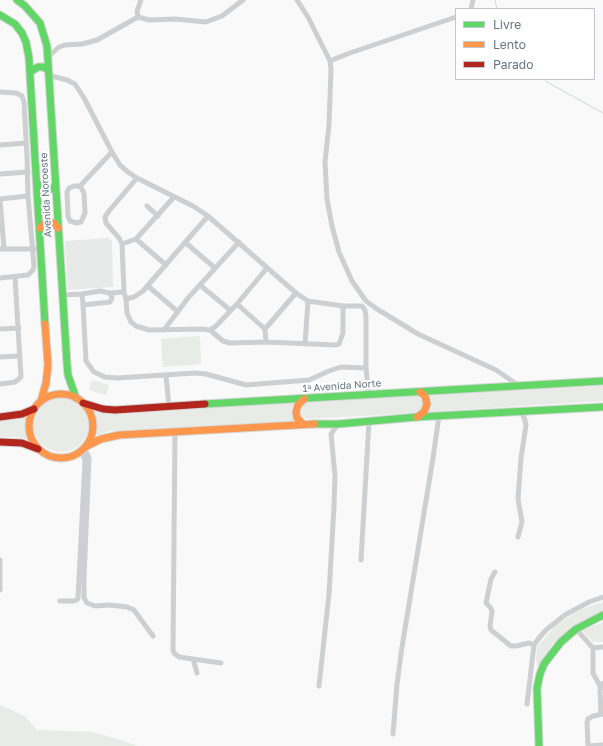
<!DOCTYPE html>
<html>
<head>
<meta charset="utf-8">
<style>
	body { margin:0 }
	#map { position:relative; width:603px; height:746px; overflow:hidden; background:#f9f9f9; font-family:"Golos Text",sans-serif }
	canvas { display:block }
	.legend { position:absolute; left:455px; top:8px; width:140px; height:72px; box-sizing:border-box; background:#fff; border:1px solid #c1c8cd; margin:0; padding:5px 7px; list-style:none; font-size:12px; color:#657683 }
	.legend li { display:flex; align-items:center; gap:8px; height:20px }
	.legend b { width:20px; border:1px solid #c1c8cd }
</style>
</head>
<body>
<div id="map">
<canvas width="603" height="746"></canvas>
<ul class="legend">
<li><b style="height:5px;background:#63d668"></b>Livre</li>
<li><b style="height:5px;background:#ff974d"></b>Lento</li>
<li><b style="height:5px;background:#b3261e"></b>Parado</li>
</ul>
</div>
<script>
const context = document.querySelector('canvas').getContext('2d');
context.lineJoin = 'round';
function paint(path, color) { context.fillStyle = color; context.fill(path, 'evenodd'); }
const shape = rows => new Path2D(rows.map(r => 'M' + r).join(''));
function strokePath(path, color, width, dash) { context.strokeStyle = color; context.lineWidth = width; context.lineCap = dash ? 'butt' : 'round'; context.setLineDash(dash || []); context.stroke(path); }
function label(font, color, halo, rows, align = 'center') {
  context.font = font + ' "Golos Text",sans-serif'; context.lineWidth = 4; context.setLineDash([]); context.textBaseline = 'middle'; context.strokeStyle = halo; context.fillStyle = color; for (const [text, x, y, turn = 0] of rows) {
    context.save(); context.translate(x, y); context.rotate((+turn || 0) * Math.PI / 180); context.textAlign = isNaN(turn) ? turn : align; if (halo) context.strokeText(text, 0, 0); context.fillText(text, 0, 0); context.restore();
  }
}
paint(shape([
	[108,238,112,241,113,287,68,290,65,241]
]), '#e8e9e9');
paint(shape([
	[200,336,201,364,163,367,161,339],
	[92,380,109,385,106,395,89,390],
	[603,384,603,401,424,412,428,394],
	[415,394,423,402,421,409,413,413,307,419,300,415,299,409,306,401],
	'33 424a28 28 0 1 1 56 0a28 28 0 1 1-56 0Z',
	[296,402,291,409,294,421,110,431,94,436,96,420,93,410,111,412],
	[26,416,25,428,28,439,16,437,0,437,0,420,15,420],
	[603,602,603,612,572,627,552,645,538,671,536,660,537,647,556,625,582,609],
	[603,622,603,642,593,642,582,630],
	[0,705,25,716,37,730,91,732,118,739,137,746,0,746]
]), '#e8ebe6');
strokePath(shape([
	[495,0,497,9],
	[544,79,547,82,603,113]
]), '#ced6d9', 1);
const fast = shape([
	[17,0,25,6,40,23,47,46,67,364,68,375,76,398],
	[0,15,15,24,22,33,26,42,29,58,45,324],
	[30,72,38,67,43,67,48,70],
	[38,184,42,189,48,190,54,188,55,185],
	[205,404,603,381],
	[314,424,338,424,417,417,603,407],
	[539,746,537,688,540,674,544,664,561,642,576,629,603,615]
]);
const slow = shape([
	[40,228,47,222,54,223,58,228],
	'29 426a32 32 0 1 1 64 0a32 32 0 1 1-64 0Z',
	[41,401,46,383,48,365,45,324],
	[417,417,424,412,427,404,425,396,420,392],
	[303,424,297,418,296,412,298,405,304,399],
	[87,446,101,439,119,435,314,424]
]);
const jam = shape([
	[83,403,103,409,115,410,205,404],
	[0,417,22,414,34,409],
	[0,442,22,443,38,449]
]);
strokePath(fast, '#d5d6d7', 9);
strokePath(slow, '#d5d6d7', 9);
strokePath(jam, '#d5d6d7', 9);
strokePath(shape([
	[297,0,308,17,330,61,331,69,329,125,325,162,327,199,332,226,339,252,352,281,366,301,377,309,418,334,496,370,518,385],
	[471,9,473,0],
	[138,17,137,11,141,0],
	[48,57,59,47,65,45,82,44,97,40,138,17,149,20,175,19,206,22,222,16,243,0],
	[330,61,347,54,456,17],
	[48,75,67,80,75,84,84,98,112,152,120,165,128,172,137,178,193,206,208,216,296,293,308,301,343,306,362,306,365,310,366,317,366,368,369,395],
	[0,92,16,93,22,96,24,102,27,156,28,196,34,266,33,270,28,275,0,278],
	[0,145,26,143],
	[0,174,28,172],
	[137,178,109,211,105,217,106,223,119,238,122,244,124,292,126,299,127,313,131,322,136,326,149,330,202,329,210,330,223,341,230,343,266,342,336,345,339,344,343,333,343,306],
	[74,186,80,186,84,193,85,213,81,222,77,223,70,221,68,216,67,192,69,188,74,186],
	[80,186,112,152],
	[147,206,158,216],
	[136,239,166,265],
	[186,243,215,268],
	[122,244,136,239,174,197],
	[4,248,0,199,28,196],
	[0,249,41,249],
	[200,285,230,310],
	[148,286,177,311],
	[100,291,110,293,112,298,110,302,83,305,82,294,100,291],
	[110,293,124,292],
	[63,295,82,294],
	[126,299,134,297,143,291,208,216],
	[237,304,265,329],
	[83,305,86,361,94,372,105,377,118,378,195,373,206,374,246,385,309,380,329,371,341,367,366,368],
	[0,329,19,328],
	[164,330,188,298,239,242],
	[210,330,216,326,237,304,267,268],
	[266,342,265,329,296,293],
	[305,344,308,301],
	[0,357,20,356],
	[166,375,169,407],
	[0,384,15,382,21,377,15,277],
	[175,431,173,650,174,653,179,657,221,663],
	[85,449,89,458,84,578,84,598,87,603,95,606,110,605,127,607,134,610,153,636],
	[518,537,522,522,518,499,521,458,526,425,525,420,521,411],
	[0,560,0,590],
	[361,560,369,421],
	[495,572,491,579,486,603,490,607,492,611,490,626,491,630,511,646,516,646,529,643,534,645],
	[60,601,74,601,77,600,78,598,85,461,84,457,81,452],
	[576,629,593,648,603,647],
	[593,648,593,673,601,688],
	[193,659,197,673],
	[319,686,329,594,334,506,335,476,331,434,338,424],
	[527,704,534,645,539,638,546,630,565,615,589,602,603,597],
	[601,714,600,691,603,683],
	[393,734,397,684,402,647,433,458,439,416],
	[588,746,587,722,588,719,593,716,603,714],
	[589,746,603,745]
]), '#cecfd0', 5);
strokePath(fast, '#63d668', 7);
strokePath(slow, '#ff974d', 7);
strokePath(jam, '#b3261e', 7);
label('10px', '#657683', '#fff', [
	["Avenida Noroeste",46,195,-93],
	["1ᵃ Avenida Norte",342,386,-4]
]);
</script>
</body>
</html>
